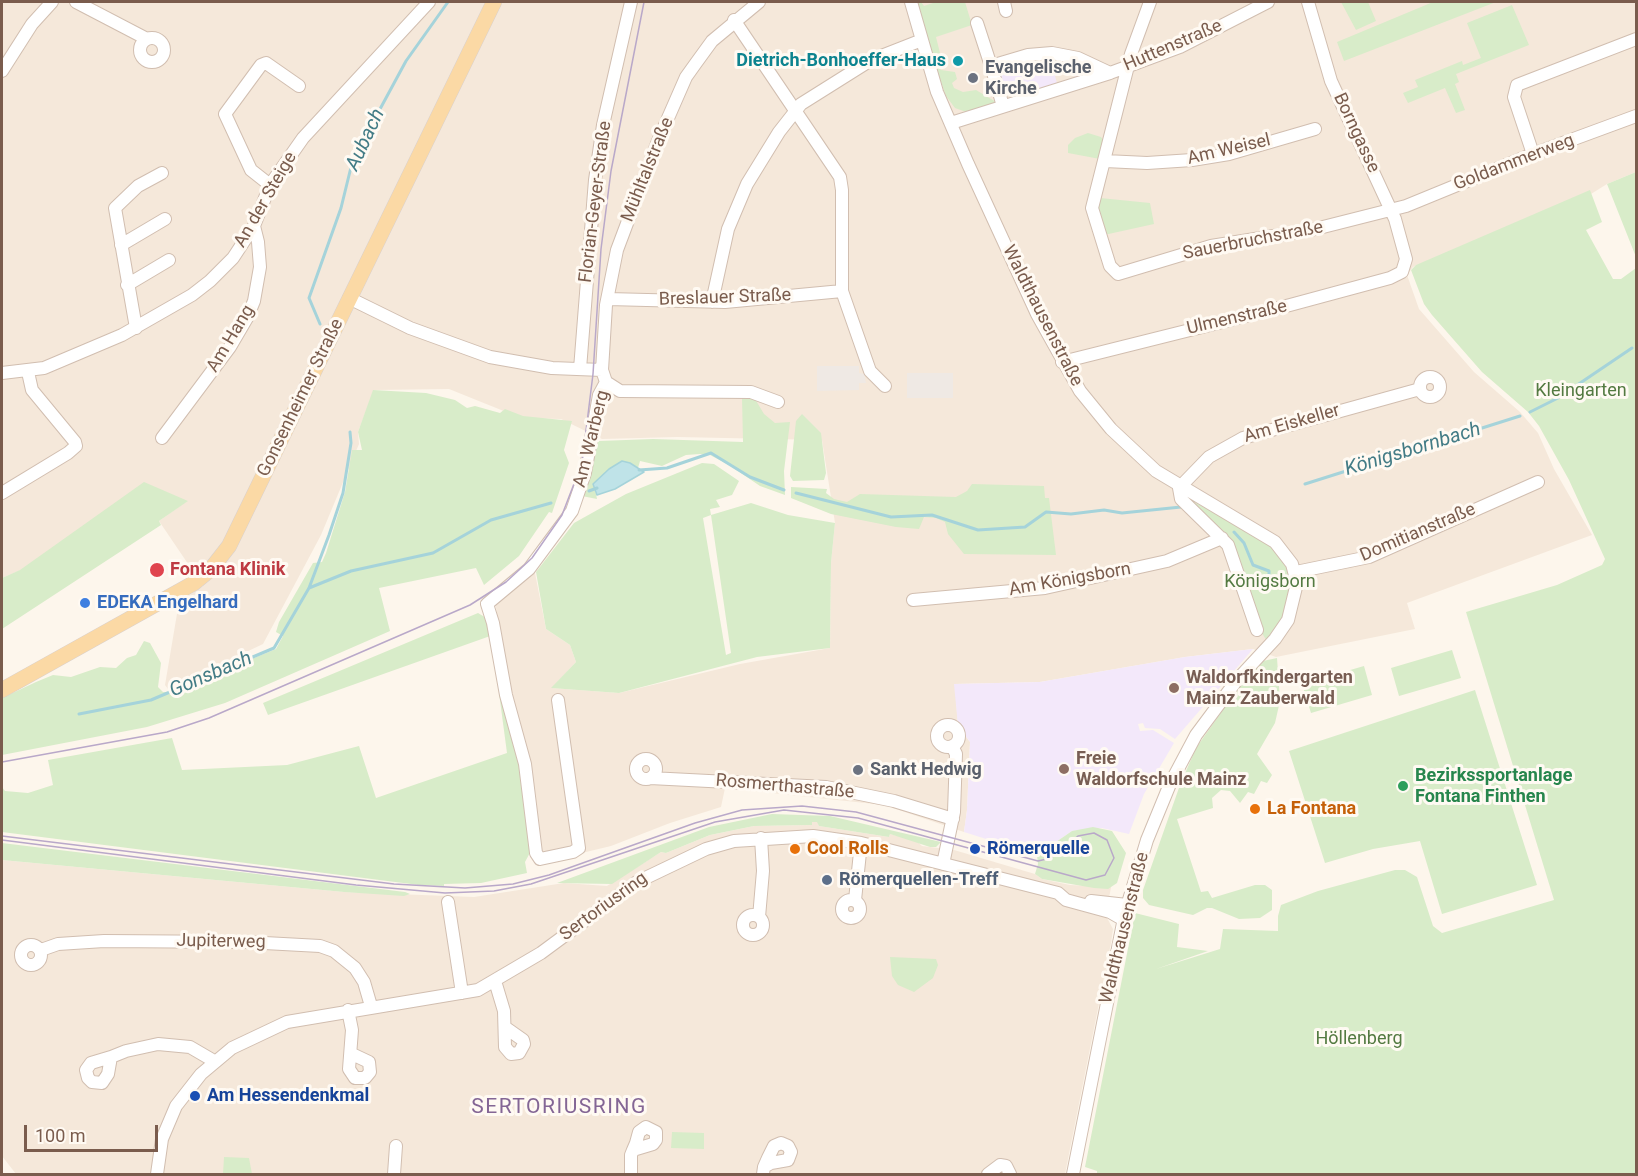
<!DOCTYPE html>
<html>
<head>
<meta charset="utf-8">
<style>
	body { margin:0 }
	#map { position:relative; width:1638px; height:1176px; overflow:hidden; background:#fdf6ec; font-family:Roboto,sans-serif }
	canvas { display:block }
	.frame { position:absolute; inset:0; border:3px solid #7a5c4d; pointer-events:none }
	.scale { position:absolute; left:24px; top:1125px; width:134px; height:27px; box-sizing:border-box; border:3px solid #7a5c4d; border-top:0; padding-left:8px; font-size:18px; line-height:21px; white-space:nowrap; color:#7a5c4d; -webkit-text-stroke:4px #fffaf3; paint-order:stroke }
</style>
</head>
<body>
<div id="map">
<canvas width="1638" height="1176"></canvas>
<div class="frame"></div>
<div class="scale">100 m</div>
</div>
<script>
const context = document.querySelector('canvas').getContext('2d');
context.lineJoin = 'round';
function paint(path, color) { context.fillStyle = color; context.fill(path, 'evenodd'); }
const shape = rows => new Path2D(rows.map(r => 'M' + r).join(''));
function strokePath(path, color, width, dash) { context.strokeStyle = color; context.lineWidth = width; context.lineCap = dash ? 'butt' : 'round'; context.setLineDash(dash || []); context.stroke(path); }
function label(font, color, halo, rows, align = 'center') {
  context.font = font + ' Roboto,sans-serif'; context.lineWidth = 6; context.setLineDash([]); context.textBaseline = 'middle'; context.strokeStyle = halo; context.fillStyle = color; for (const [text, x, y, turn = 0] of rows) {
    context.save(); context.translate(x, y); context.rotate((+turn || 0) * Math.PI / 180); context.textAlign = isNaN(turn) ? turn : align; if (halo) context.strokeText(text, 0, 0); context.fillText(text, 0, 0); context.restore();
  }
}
paint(shape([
	[2,2,1636,2,1636,172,1607,184,1591,194,1436,257,1413,267,1407,275,1419,309,1474,372,1520,412,1538,433,1554,469,1592,535,1407,603,1415,629,1276,657,1253,649,1185,657,1040,682,955,684,958,726,970,742,967,810,964,832,884,805,725,788,721,807,670,823,611,846,586,852,539,857,509,696,495,601,534,568,546,629,570,645,576,662,552,688,619,693,740,664,830,648,831,563,835,523,822,440,677,437,602,439,561,419,521,418,449,389,374,390,358,432,359,444,321,535,263,644,168,689,165,685,179,602,203,586,159,521,187,501,2,578],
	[812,822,818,822,819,826,889,837,890,834,917,841,922,846,954,850,1035,874,1042,879,1070,885,1111,887,1106,916,1113,929,1111,943,1065,1174,16,1174,2,1156,2,860,344,892,474,897,564,883,607,886,661,852,666,853,710,835,754,826,812,825]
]), '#f5e8da');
paint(shape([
	[817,366,859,366,859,373,864,374,866,383,859,383,859,390,817,391],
	[907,373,953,373,953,398,907,398]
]), '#efe9e4');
paint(shape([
	[1054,58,1053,65,1074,69,1075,62,1078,64,1079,76,1075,77,1073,70,1055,76,1057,83,1029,92,1026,86,1003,93,998,76],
	[1253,649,1175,739,1160,729,1145,728,1143,723,1138,724,1140,731,1153,730,1174,743,1144,794,1129,834,1102,828,1072,831,1037,855,964,832,967,810,970,742,958,726,954,684,1040,682,1185,657]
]), '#f3e8fa');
paint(shape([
	[917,2,921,2,924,6,936,2,965,2,972,25,936,37,944,69,934,63],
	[1341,2,1368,2,1376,21,1356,30],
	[1433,2,1496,2,1344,61,1337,42],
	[1512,5,1529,45,1456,74,1459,82,1455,84,1465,110,1456,113,1445,88,1408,103,1403,93,1418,87,1415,80,1462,61,1463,65,1481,58,1467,23],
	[935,64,941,70,955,72,957,79,952,83,954,88,963,92,976,90,996,102,969,113,955,108,946,96],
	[1088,133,1101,137,1104,141,1100,159,1068,153,1068,145,1075,138],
	[1636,172,1636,257,1607,184],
	[1590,190,1602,222,1586,230,1613,279,1621,279,1636,268,1636,1174,1097,1174,1097,1171,1085,1167,1135,913,1179,924,1177,947,1208,951,1156,969,1220,949,1223,929,1278,931,1278,916,1281,905,1318,891,1395,870,1405,870,1417,877,1433,926,1442,933,1554,900,1466,612,1557,585,1602,565,1605,559,1569,480,1539,426,1528,412,1482,372,1432,315,1424,304,1411,270,1416,265],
	[1100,198,1150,203,1154,224,1104,235,1098,207],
	[373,390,426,393,455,400,467,408,475,406,500,413,505,409,523,416,572,421,564,450,569,463,552,513,549,512,519,556,484,585,476,568,379,588,390,631,225,703,147,727,2,755,2,698,36,682,53,675,71,677,100,667,116,668,127,658,136,655,144,641,150,643,161,663,158,687,163,692,171,692,276,649,283,636,276,632,279,622,313,563,322,562,326,553,345,492,352,450,362,450,358,432],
	[742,398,755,399,764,414,775,423,790,422,784,471,785,495,760,486,729,465,710,455,700,454,686,455,662,466,640,461,638,468,630,463,595,489,597,499,582,496,594,447,599,441,653,439,743,442],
	[802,414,821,433,826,473,824,480,793,481,790,476,796,421],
	[702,463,714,464,739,481,732,495,716,500,720,507,710,509,711,515,751,503,788,515,835,523,831,563,830,648,757,657,619,693,551,688,576,662,570,645,546,629,536,572,574,523,626,494],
	[711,515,731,653,726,655,703,518],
	[144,482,188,501,159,521,161,525,2,629,2,578,20,570],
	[972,484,1044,486,1045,498,1049,498,1056,555,964,554,948,534,945,522,936,518,924,517,919,529,896,527,831,514,791,498,791,487,827,489,826,493,834,499,847,502,860,494,956,497,967,491],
	[1187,498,1270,544,1278,552,1292,577,1289,612,1267,641,1258,627,1241,570],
	[478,613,488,619,493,635,268,715,263,703],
	[1452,650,1461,678,1399,696,1391,668],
	[1277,658,1280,701,1275,723,1257,754,1272,775,1267,783,1261,781,1254,794,1248,792,1240,803,1230,791,1221,790,1212,798,1213,808,1177,819,1201,892,1208,891,1212,898,1255,885,1265,885,1272,890,1272,910,1260,918,1239,919,1212,908,1207,908,1193,915,1149,905,1143,898,1143,890,1180,785,1196,748,1244,680,1263,661],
	[1364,666,1372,695,1311,713,1302,684],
	[1475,690,1537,885,1442,914,1420,841,1373,849,1325,863,1289,751],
	[499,693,504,698,518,747,533,847,525,862,527,873,481,883,444,884,444,886,419,885,2,832,2,787,5,791,28,793,53,785,48,760,172,738,182,770,287,765,359,746,376,798,507,753],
	[772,814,830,816,941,842,936,847,930,847,890,834,889,837,819,826,817,822,812,822,812,825,754,826,710,835,666,853,661,852,612,884,557,883,709,827],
	[1093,827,1112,831,1126,853,1117,883,1108,889,1094,888,1042,879,1035,874,1038,864,1037,855,1072,831],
	[2,843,405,892,410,894,404,896,344,892,2,860],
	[890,957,936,959,938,965,933,978,914,992,898,985,892,976],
	[672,1132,704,1133,704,1149,671,1148],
	[224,1157,249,1158,252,1174,223,1174]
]), '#d8ecc9');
const water = shape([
	[622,461,630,463,644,472,615,489,597,495,593,484,609,469,622,461]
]);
paint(water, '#bfe3e8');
strokePath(water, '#a5d3da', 1.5);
strokePath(shape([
	[320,324,309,298,341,208,353,159,406,61,448,2],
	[1530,412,1558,398,1632,348],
	[639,470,667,468,711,453,750,477,784,490],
	[1305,484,1520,416],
	[589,491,597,488],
	[796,493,891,517,932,515,978,530,1025,527,1046,512,1071,514,1104,510,1122,513,1181,507],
	[1234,532,1244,543,1253,565,1269,571,1269,586],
	[309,588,351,571,433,553,491,520,551,503],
	[79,714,151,700,274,648,309,588,329,535,343,493,351,443,350,432]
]), '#a5d3da', 3);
const minor = shape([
	[76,2,147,39],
	[759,2,712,41,696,63,686,77,658,141,617,250,606,305,602,370,606,382,620,391,751,392,778,402],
	[911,2,937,92,968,164,1037,314,1080,391,1111,429,1156,471,1275,542,1292,564,1297,583,1288,620,1275,639,1237,680,1196,735,1170,784,1147,840,1125,913,1073,1174],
	[1004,2,1006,11],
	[1150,2,1131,54,1092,208,1110,266,1118,274,1211,246,1311,230,1406,206,1533,154,1636,116],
	[734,20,840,177,842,190,842,291,870,371,885,386],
	[977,23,991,66],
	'140 50a12 12 0 1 1 24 0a12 12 0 1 1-24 0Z',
	[2,71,32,24,52,2],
	[1003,106,991,66,1028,55,1052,53,1078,58,1110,73],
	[951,123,1110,73,1180,47,1268,2],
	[1533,154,1514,97,1517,85,1636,39],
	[1105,161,1147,163,1192,160,1229,154,1315,129],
	[270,185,251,170,225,114,261,65,266,63,299,86],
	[121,245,165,219],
	[127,285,169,260],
	[349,298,410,328,490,357,552,368,602,370],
	[608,299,725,302,842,291],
	[712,302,728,229,747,184,779,132,801,104,871,60,922,40],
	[136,328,115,208,138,186,162,173],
	[1062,362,1290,305,1390,278,1402,272,1406,259,1395,219,1331,81,1308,2],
	[580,369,595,180,603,125,631,2],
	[2,373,44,368,122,335,192,295,210,281,233,258,254,226,270,185,303,138,429,2],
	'1420 387a10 10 0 1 1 20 0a10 10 0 1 1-20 0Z',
	[162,438,230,347,247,318,254,301,260,267,258,242,254,226],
	[1179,488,1209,457,1243,438,1420,389],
	[1179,488,1181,499,1228,545,1257,630],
	[2,493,68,453,76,446,75,442,32,390,28,372],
	[1296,572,1369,557,1538,482],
	[913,600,1045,588,1167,561,1222,538],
	[558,700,579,848,573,852,540,859,536,853,525,764,506,695,493,623,487,604,529,569,572,511,585,473,599,395,606,382],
	'937 736a11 11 0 1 1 22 0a11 11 0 1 1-22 0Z',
	'636 769a10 10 0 1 1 20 0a10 10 0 1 1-20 0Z',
	[650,778,826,787,894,801,953,819],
	[943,864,954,812,956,754,952,746],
	'842 909a9 9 0 1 1 18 0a9 9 0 1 1-18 0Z',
	[855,900,861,843],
	[1091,901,1127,905],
	[448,902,462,993],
	'743 925a10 10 0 1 1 20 0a10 10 0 1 1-20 0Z',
	[759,917,763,871,761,838],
	'21 955a10 10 0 1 1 20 0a10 10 0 1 1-20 0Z',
	[41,950,58,944,104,941,246,942,320,946,334,951,355,968,364,982,371,1006],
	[495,981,504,1011,505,1047,511,1054,519,1053,524,1044,523,1040,506,1028],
	[348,1010,352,1030,349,1069,355,1078,365,1078,370,1072,369,1062,352,1054],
	[111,1057,91,1063,86,1070,88,1078,92,1082,102,1083,108,1074,111,1057,126,1051,158,1044,190,1047,214,1061],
	[157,1174,162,1139,176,1106,201,1074,232,1048,287,1022,478,990,541,953,637,882,706,849,734,841,813,836,861,843,1058,893,1066,900,1110,912,1124,920],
	[394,1174,396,1146],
	[631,1174,631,1155,633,1150,636,1143,639,1132,646,1127,656,1132,656,1140,653,1144,633,1150],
	[763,1174,764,1167,768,1158,774,1146,781,1143,788,1146,791,1152,788,1160,771,1163,764,1167],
	[988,1174,1000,1165,1006,1166,1010,1174]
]);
const major = shape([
	[2,690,194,583,211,569,229,546,494,2]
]);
strokePath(minor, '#d1beb0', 14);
strokePath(major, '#dad1cd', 16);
strokePath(minor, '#fff', 12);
strokePath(major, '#fbd9a5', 15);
strokePath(shape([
	[2,762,167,732,209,718,470,605,506,582,532,558,562,515,582,463,593,374,601,249,611,171,644,2],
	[2,836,394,884,465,888,513,884,549,875,695,823,742,810,802,806,856,812,1038,861,1051,858,1078,836,1094,833,1107,840,1114,858,1105,875,1086,880,858,818,784,810,715,822,531,884,494,891,445,893,356,885,2,840]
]), '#b9a8c9', 1.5);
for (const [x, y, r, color] of [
	[958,61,6,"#0f9aa8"],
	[973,78,6,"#6b7280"],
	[157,570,8,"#e0444e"],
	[85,603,6,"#3f7fe0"],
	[1174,688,6,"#8d6e63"],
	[1064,769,6,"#8d6e63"],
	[858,770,6,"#6b7280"],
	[1403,786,6,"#2e9e5b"],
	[1255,809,6,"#e8710a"],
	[795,849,6,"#e8710a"],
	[975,849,6,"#1a4fb4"],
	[827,880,6,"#5c6f8a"],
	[195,1096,6,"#1a4fb4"]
]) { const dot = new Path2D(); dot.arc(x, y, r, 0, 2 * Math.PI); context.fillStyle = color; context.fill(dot); strokePath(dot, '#fffaf3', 2); }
label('18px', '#7a5c4d', '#fffaf3', [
	["Huttenstraße",1173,46,-23],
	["Borngasse",1356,133,65],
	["Am Weisel",1229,150,-13],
	["Goldammerweg",1514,163,-21],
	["Mühltalstraße",648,170,-68],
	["An der Steige",266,200,-60],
	["Florian-Geyer-Straße",596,202,-83],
	["Sauerbruchstraße",1253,241,-11],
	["Breslauer Straße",725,298,-2],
	["Waldthausenstraße",1042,316,63],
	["Ulmenstraße",1237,318,-13],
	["Am Hang",231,339,-59],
	["Gonsenheimer Straße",301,398,-64],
	["Am Eiskeller",1292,424,-16],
	["Am Warberg",592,439,-76],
	["Domitianstraße",1418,533,-23],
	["Am Königsborn",1070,580,-10],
	["Rosmerthastraße",785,787,5],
	["Sertoriusring",604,907,-36],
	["Waldthausenstraße",1125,928,-76],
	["Jupiterweg",221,942,1]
]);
label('bold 18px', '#0d838f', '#fffaf3', [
	["Dietrich-Bonhoeffer-Haus",946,61]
], 'right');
label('bold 18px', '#5b616d', '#fffaf3', [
	["Evangelische",985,68],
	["Kirche",985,89],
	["Sankt Hedwig",870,770]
], 'left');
label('18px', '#537a41', '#fffaf3', [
	["Kleingarten",1581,391],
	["Königsborn",1270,582],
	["Höllenberg",1359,1039]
]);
label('bold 18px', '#be3a42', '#fffaf3', [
	["Fontana Klinik",170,570]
], 'left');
label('bold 18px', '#366cbe', '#fffaf3', [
	["EDEKA Engelhard",97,603]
], 'left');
label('bold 18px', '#785e54', '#fffaf3', [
	["Waldorfkindergarten",1186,678],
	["Mainz Zauberwald",1186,699],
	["Freie",1076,759],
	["Waldorfschule Mainz",1076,780]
], 'left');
label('bold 18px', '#27864d', '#fffaf3', [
	["Bezirkssportanlage",1415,776],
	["Fontana Finthen",1415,797]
], 'left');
label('bold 18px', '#c56008', '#fffaf3', [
	["La Fontana",1267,809],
	["Cool Rolls",807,849]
], 'left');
label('bold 18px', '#164399', '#fffaf3', [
	["Römerquelle",987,849],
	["Am Hessendenkmal",207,1096]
], 'left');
label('bold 18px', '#4e5e75', '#fffaf3', [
	["Römerquellen-Treff",839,880]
], 'left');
label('italic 20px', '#437c86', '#fffaf3', [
	["Aubach",366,140,-65],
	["Königsbornbach",1413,450,-17],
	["Gonsbach",211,675,-23]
]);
context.letterSpacing = '1.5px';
label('21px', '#846695', '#fffaf3', [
	["SERTORIUSRING",559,1108]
]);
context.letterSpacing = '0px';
</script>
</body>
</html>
